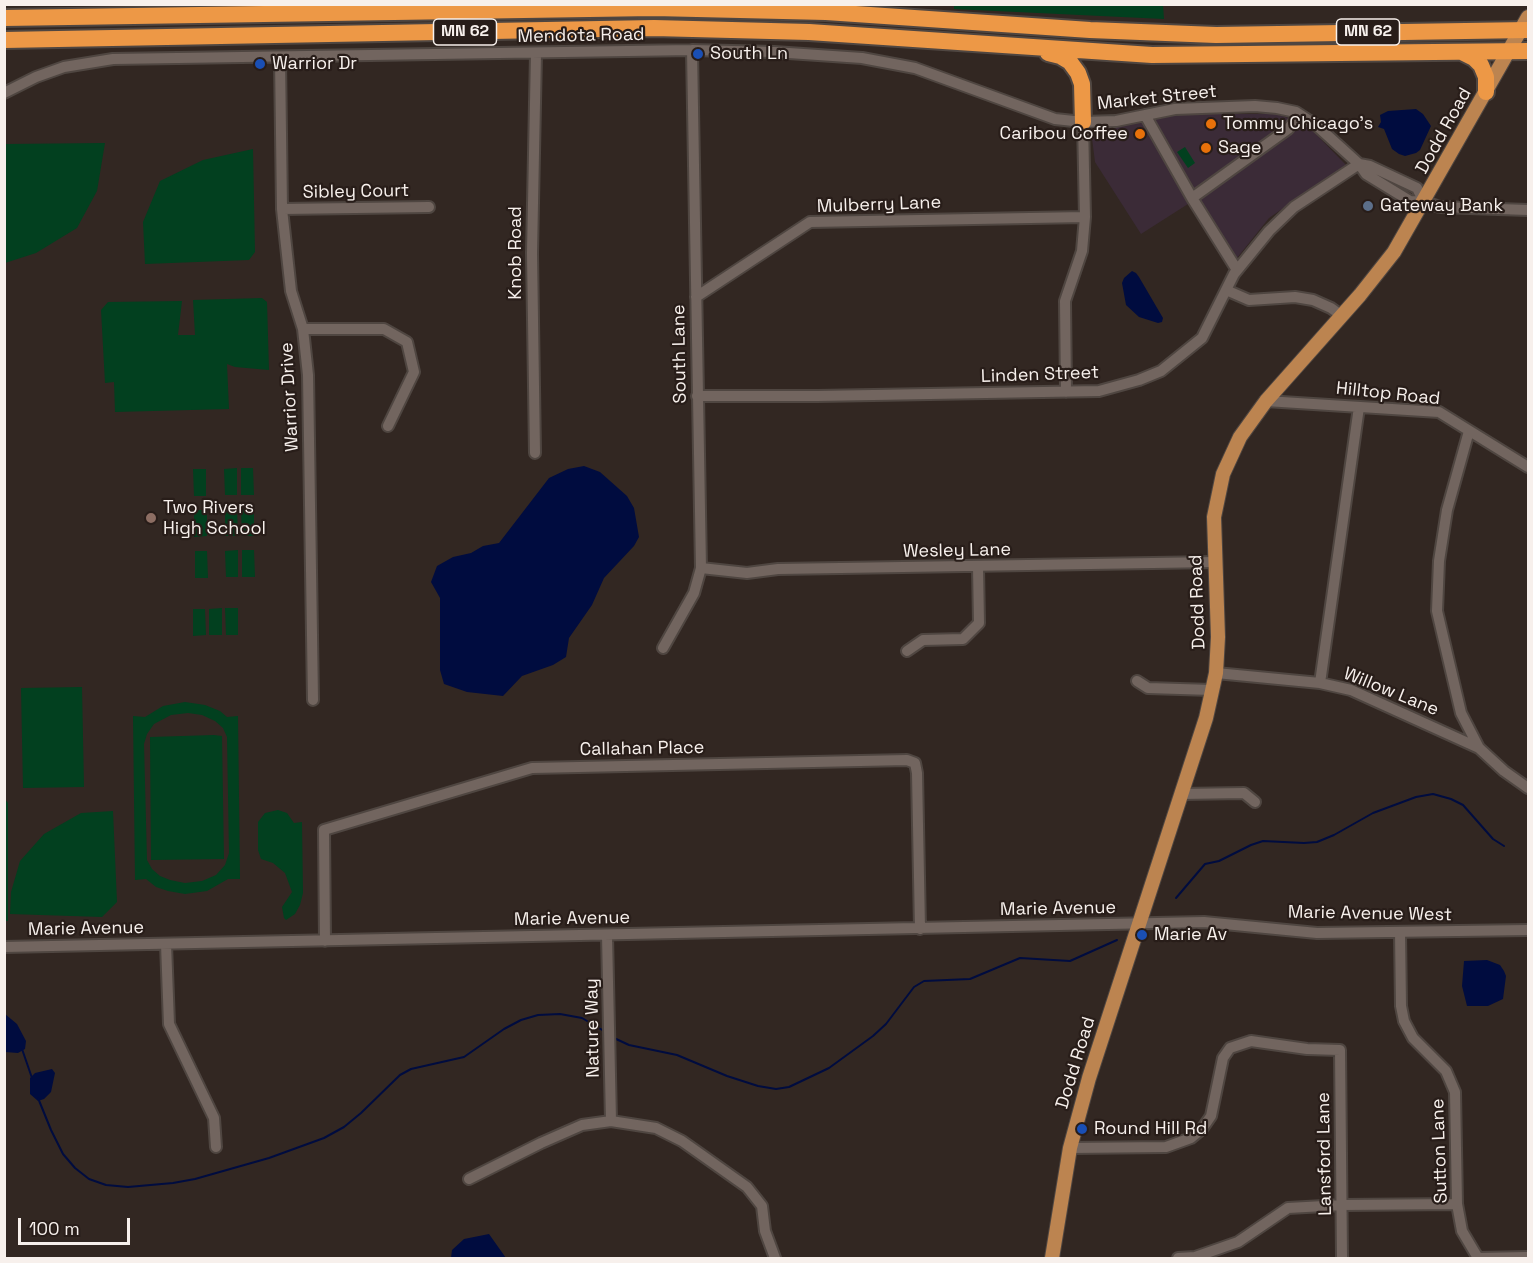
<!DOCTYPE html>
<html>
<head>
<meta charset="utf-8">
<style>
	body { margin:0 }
	#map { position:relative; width:1533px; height:1263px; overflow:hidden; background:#322722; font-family:"Space Grotesk",sans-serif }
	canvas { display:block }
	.frame { position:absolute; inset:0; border:6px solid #f7f0ec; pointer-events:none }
	.scale { position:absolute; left:18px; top:1218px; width:112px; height:27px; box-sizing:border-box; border:3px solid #f7f0ec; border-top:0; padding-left:8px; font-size:18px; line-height:21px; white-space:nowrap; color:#f7f0ec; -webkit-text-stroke:4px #281d19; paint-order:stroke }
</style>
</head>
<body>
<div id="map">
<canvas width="1533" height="1263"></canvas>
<div class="frame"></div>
<div class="scale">100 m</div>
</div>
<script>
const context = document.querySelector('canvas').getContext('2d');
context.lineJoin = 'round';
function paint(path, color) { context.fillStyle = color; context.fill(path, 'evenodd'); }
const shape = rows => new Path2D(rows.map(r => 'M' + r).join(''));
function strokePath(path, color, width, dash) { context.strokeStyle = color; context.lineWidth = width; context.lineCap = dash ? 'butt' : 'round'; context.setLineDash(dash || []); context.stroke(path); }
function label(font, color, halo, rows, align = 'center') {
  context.font = font + ' "Space Grotesk",sans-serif'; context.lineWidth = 4.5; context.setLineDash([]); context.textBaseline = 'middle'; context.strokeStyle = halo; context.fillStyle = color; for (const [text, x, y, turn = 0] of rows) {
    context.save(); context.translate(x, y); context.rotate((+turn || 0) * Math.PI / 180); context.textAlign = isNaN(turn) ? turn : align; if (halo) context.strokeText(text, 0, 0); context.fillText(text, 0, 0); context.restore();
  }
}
paint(shape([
	[1184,114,1276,114,1305,123,1346,165,1269,218,1229,268,1188,204,1141,234,1095,162,1091,130]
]), '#3b2b37');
paint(shape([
	[140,4,415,5,140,8],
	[954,5,1163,5,1164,19,954,9],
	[105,143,97,191,77,228,36,253,5,263,5,144],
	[1185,147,1195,163,1188,168,1177,152],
	[253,149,255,252,249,260,145,264,143,222,160,181,203,160],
	[262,298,267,302,269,370,235,367,227,364,229,409,115,412,114,382,105,383,101,310,108,302,182,301,178,335,195,335,193,300],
	[237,468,237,495,225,495,224,469],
	[241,468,253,468,254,495,241,495],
	[193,469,206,469,206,496,194,496],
	[225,509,237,509,238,536,225,536],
	[241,509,254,509,254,536,242,536],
	[194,510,207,510,207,536,194,537],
	[238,550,238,577,226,577,225,551],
	[242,550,254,550,255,577,242,577],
	[195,551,207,551,208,578,195,578],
	[222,608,222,635,209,635,209,609],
	[225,608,238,608,238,635,226,635],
	[193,609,205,609,206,635,193,636],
	[82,687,84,787,23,788,21,688],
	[185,702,205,705,220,711,227,717,238,716,240,879,228,879,207,891,185,894,168,891,156,887,146,879,135,880,133,716,145,717,163,706],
	[188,713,202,715,215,721,223,728,227,737,229,853,225,865,216,875,202,881,185,883,170,880,160,876,152,869,147,860,144,744,147,734,154,724,171,715],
	[214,735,222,736,224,859,151,860,150,737],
	[5,799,8,803,8,921,5,921],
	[278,810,287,813,294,823,302,822,303,893,300,905,295,914,286,920,284,918,282,907,292,892,285,873,273,863,261,859,258,850,258,822,265,813],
	[113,811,117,902,102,917,10,914,11,892,20,861,44,834,81,813]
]), '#02401f');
paint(shape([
	[1416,109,1423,114,1431,126,1420,150,1416,153,1405,156,1399,154,1392,149,1384,129,1378,127,1381,122,1380,115,1388,111],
	[1132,271,1136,273,1139,277,1163,318,1162,322,1158,323,1139,317,1126,305,1122,283,1124,278],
	[584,466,600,472,627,496,634,508,639,537,634,546,604,578,592,605,569,638,566,657,553,665,522,676,503,696,467,692,444,684,440,670,440,598,431,582,437,566,453,557,471,553,483,546,499,543,549,478,568,469],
	[1487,960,1500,965,1504,971,1506,976,1503,999,1488,1006,1467,1006,1462,986,1464,961],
	[5,1014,17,1024,26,1041,25,1049,18,1053,5,1052],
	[52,1069,55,1073,51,1092,44,1099,38,1101,30,1094,30,1078,35,1073],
	[489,1234,506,1258,451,1258,452,1250,464,1239]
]), '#000c3f');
strokePath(shape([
	[1176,898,1205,864,1219,861,1251,845,1263,841,1304,843,1317,842,1334,835,1373,813,1416,797,1433,794,1451,799,1463,805,1493,839,1504,846],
	[614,1038,629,1045,677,1055,727,1076,758,1086,776,1089,789,1087,829,1068,873,1036,886,1024,914,987,924,981,970,979,1020,958,1070,961,1117,940],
	[22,1049,32,1078],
	[38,1098,51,1130,63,1154,75,1168,89,1179,106,1185,128,1187,173,1183,195,1179,269,1158,324,1138,344,1127,361,1113,400,1075,411,1069,464,1057,504,1029,521,1020,538,1015,560,1014,582,1018,604,1031]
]), '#000c3f', 2);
const minor = shape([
	[280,58,282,209,291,291,303,329,308,375,313,700],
	[4,93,36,77,64,67,113,59,692,50,774,52,862,58,915,68,1055,119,1083,122,1116,121,1175,109,1255,106,1277,108,1296,112,1316,125,1359,164,1366,174,1410,201,1424,202,1440,207,1528,210],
	[1145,115,1192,198,1237,270],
	[1359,164,1370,166,1417,188,1424,202],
	[1192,198,1288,129,1300,115],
	[282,209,429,207],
	[1226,290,1249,300,1295,297,1313,300,1331,308,1342,316],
	[696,297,810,222,1085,217],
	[303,329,384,329,407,342,414,372,388,426],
	[1066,392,1065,301,1082,251,1085,217,1083,122],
	[697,396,817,396,1099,391,1139,380,1161,371,1202,338,1234,274,1269,231,1294,207,1359,164],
	[1266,401,1439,412,1528,467],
	[1469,431,1447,510,1439,561,1437,611,1461,713,1479,748,1504,771,1528,788],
	[535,453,532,253,536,53],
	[701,568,747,573,778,569,1215,562],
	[663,648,694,593,701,568,692,50],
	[907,651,923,640,963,639,979,623,978,567],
	[1216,673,1320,683,1351,690,1479,748],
	[1137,681,1148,688,1212,690],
	[1320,683,1359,407],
	[1181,794,1244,793,1255,802],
	[1400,932,1401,1006,1404,1021,1413,1038,1446,1071,1455,1092,1457,1204,1462,1231,1478,1258,1528,1257],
	[607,935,611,1121],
	[325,941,324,830,532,768,907,760,915,763,917,773,920,929],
	[166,944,169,1024,214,1118,216,1147],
	[4,947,1204,922,1317,933,1528,930],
	[1070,1148,1166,1147,1191,1138,1202,1129,1211,1116,1223,1058,1230,1048,1251,1041,1307,1049,1340,1050,1342,1258],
	[469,1179,541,1143,582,1125,611,1121,656,1128,682,1141,747,1187,762,1206,765,1231,775,1258],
	[1178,1258,1195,1257,1238,1242,1288,1208,1342,1205,1457,1204]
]);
const major = shape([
	[1052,1258,1070,1148,1089,1078,1206,718,1216,673,1218,637,1214,517,1223,474,1240,437,1266,401,1360,295,1394,252,1528,17]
]);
const highway = shape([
	[4,18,654,8,826,12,1090,30,1216,35,1528,30],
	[4,40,654,28,809,32,1152,55,1528,51],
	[1462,52,1474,58,1481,65,1486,77,1486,92],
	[1048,53,1060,56,1070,62,1078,73,1082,84,1083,122]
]);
strokePath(minor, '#4f4641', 14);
strokePath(major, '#4f4641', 16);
strokePath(highway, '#4f4641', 20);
strokePath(minor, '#72655f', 10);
strokePath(major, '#bc8450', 14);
strokePath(highway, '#ed9846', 16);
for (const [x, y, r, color] of [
	[698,54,6,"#1a4fb4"],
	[260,64,6,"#1a4fb4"],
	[1211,124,6,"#e8710a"],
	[1140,134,6,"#e8710a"],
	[1206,148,6,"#e8710a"],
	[1368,206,6,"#5c6f8a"],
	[151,518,6,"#8d6e63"],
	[1142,935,6,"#1a4fb4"],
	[1082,1129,6,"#1a4fb4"]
]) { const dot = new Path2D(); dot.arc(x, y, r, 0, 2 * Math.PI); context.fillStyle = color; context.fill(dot); strokePath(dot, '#281d19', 2); }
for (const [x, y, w] of [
	[465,32,63],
	[1368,32,63]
]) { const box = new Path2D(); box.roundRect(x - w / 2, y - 13, w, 26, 4.5); context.fillStyle = '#281d19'; context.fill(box); strokePath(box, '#f7f0ec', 1.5); }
label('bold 16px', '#f7f0ec', null, [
	["MN 62",465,32],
	["MN 62",1368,32]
]);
label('18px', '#f7f0ec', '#281d19', [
	["Mendota Road",581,36,-1],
	["Market Street",1157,98,-6],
	["Dodd Road",1444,131,-61],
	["Sibley Court",356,192,-1],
	["Mulberry Lane",879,205,-2],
	["Knob Road",516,253,-90],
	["South Lane",680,354,-91],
	["Linden Street",1040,375,-2],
	["Hilltop Road",1388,394,6],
	["Warrior Drive",290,397,-93],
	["Wesley Lane",957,551,-1],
	["Dodd Road",1198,602,-92],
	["Willow Lane",1391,692,22],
	["Callahan Place",642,749,-1],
	["Marie Avenue",1058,909,-1],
	["Marie Avenue West",1370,914,1],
	["Marie Avenue",572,919,-1],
	["Marie Avenue",86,929,-1],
	["Nature Way",593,1028,-91],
	["Dodd Road",1076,1063,-73],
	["Sutton Lane",1440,1151,-92],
	["Lansford Lane",1325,1154,-91]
]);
label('18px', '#f7f0ec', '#281d19', [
	["South Ln",710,54],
	["Warrior Dr",272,64],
	["Tommy Chicago's",1223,124],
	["Caribou Coffee",1128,134,"right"],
	["Sage",1218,148],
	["Gateway Bank",1380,206],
	["Two Rivers",163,508],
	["High School",163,529],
	["Marie Av",1154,935],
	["Round Hill Rd",1094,1129]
], 'left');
</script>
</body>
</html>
